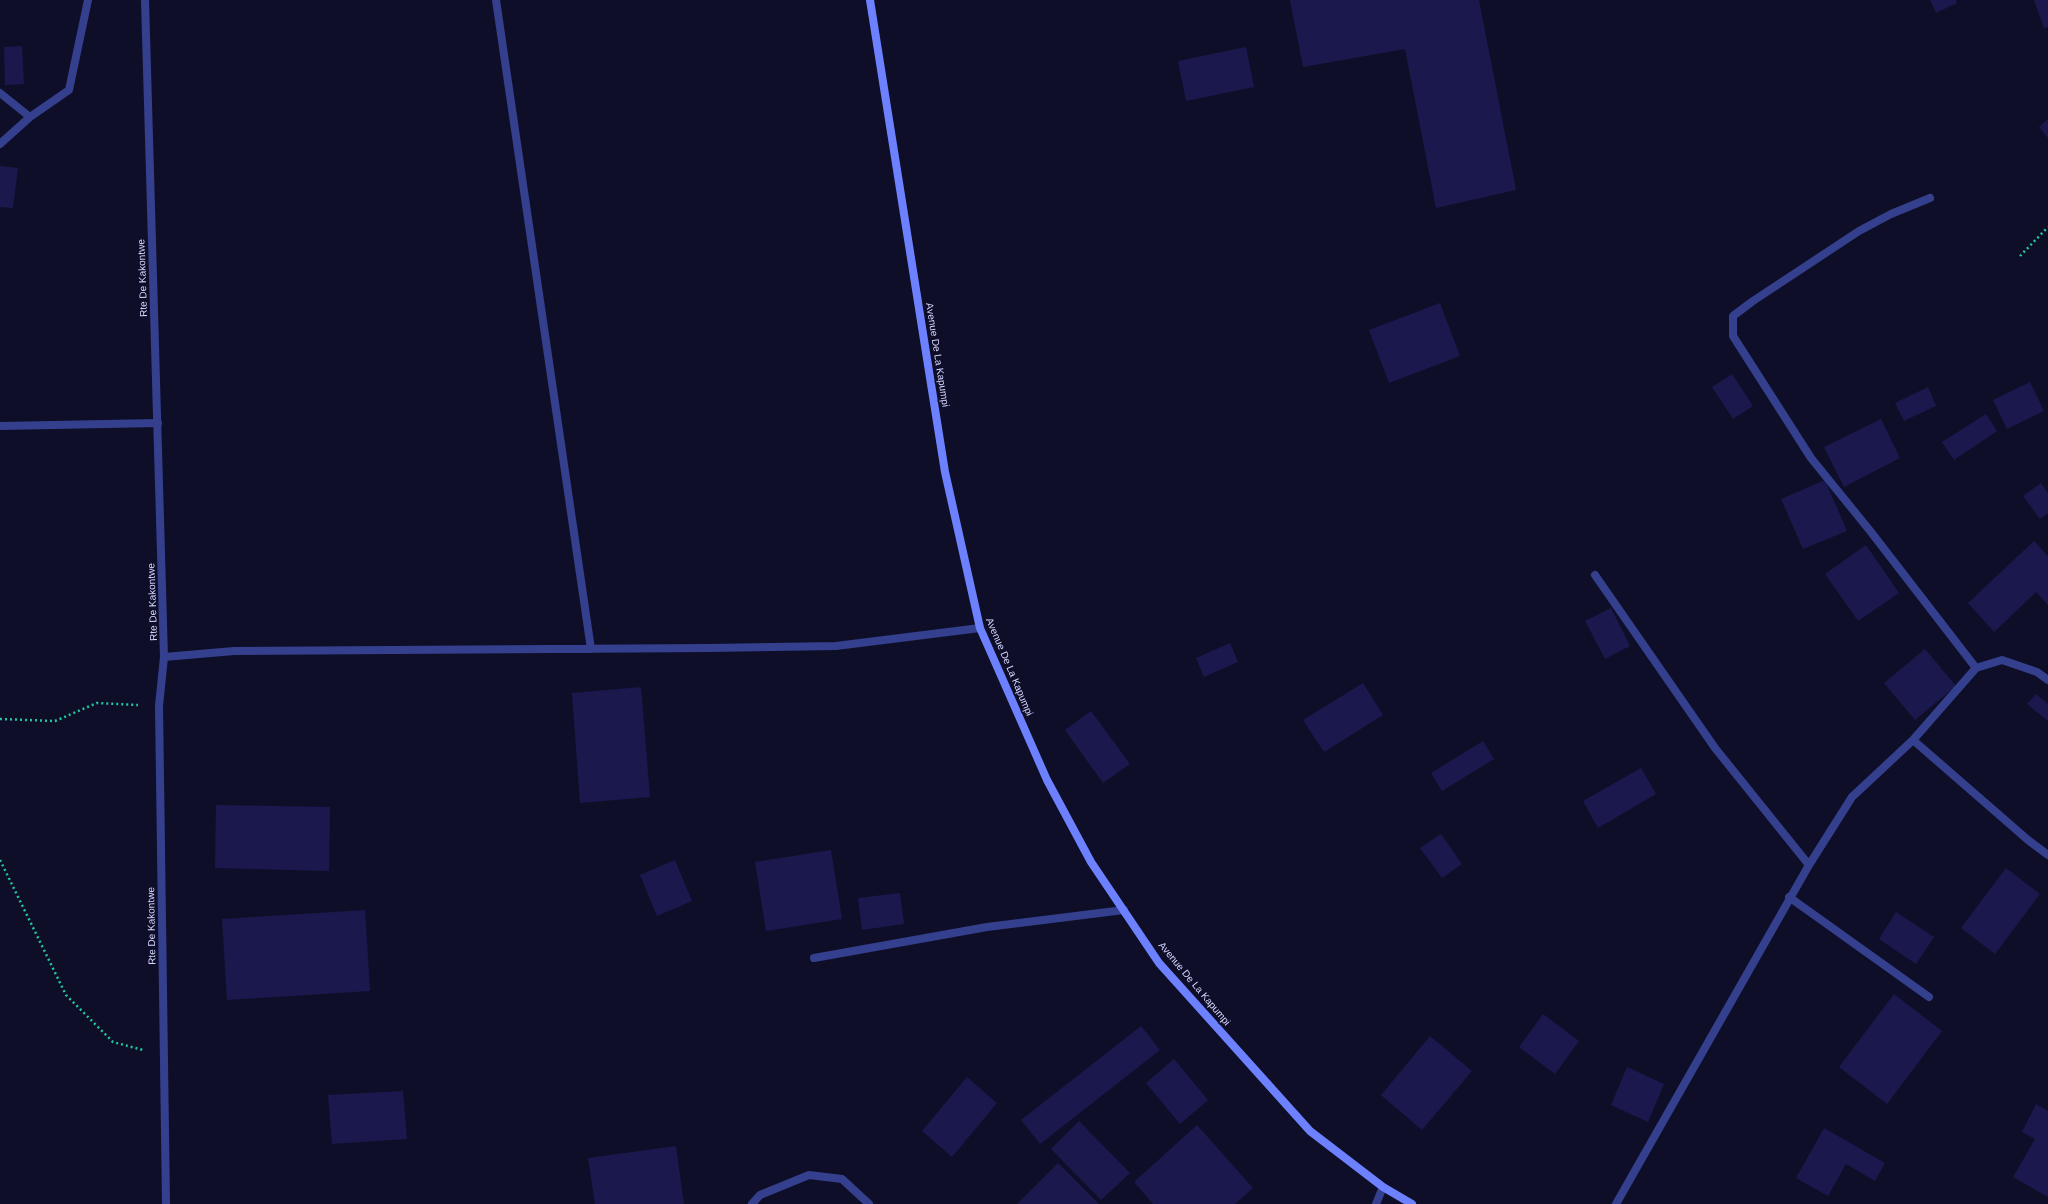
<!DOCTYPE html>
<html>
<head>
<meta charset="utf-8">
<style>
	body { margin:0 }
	canvas { display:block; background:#0e0e29 }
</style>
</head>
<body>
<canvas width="2048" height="1204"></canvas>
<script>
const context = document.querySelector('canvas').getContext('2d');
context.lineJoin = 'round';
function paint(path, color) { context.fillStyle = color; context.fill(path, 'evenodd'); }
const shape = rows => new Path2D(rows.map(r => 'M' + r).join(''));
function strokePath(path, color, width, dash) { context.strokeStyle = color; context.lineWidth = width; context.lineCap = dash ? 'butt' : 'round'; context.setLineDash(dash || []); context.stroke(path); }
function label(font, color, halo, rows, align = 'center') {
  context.font = font + ' Arial,sans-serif'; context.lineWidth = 3.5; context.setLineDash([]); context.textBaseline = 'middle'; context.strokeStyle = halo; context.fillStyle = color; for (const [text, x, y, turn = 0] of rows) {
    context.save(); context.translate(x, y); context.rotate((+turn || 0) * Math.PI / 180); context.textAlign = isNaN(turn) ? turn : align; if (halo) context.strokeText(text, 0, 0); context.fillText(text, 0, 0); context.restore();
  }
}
paint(shape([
	[1290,0,1479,0,1516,190,1436,208,1405,49,1303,67],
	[1930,0,1956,0,1957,3,1936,13],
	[2034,0,2048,0,2048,27,2044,28],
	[22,46,24,84,5,85,4,47],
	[1246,47,1254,87,1186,101,1178,61],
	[2048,119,2048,138,2039,127],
	[0,166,18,168,13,208,0,207],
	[1440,303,1460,356,1389,383,1369,330],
	[1732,374,1753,406,1733,419,1712,387],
	[2030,382,2044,411,2007,429,1993,400],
	[1928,387,1936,406,1904,421,1895,403],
	[1986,414,1997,431,1954,460,1942,442],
	[1881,419,1900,458,1844,487,1824,447],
	[1825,480,1847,531,1803,549,1781,499],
	[2041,483,2048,493,2048,513,2040,519,2023,496],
	[2034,541,2048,556,2048,605,2036,592,1994,632,1968,603],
	[1866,545,1899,593,1858,621,1825,574],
	[1611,608,1630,646,1605,659,1585,621],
	[1230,643,1238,662,1204,677,1196,658],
	[1925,649,1956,686,1915,720,1884,683],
	[1363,683,1383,715,1324,752,1303,720],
	[641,687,650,797,580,803,572,693],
	[2036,694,2048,704,2048,721,2027,704],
	[1091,711,1130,764,1103,783,1065,730],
	[1483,741,1494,759,1442,791,1431,773],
	[1641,768,1656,794,1598,828,1583,801],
	[216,805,330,807,329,871,215,868],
	[1441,834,1462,864,1442,878,1420,848],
	[831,850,842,919,766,931,755,862],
	[675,860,692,901,657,916,640,875],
	[2006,868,2040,894,1995,954,1961,928],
	[900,893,904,924,862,930,858,898],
	[365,910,370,991,227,1000,222,919],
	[1896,912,1934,937,1916,964,1879,939],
	[1894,994,1942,1031,1887,1104,1839,1067],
	[1543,1014,1579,1041,1555,1074,1519,1047],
	[1141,1026,1160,1050,1040,1144,1021,1120],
	[1430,1036,1472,1071,1422,1130,1381,1095],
	[1174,1059,1208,1100,1180,1124,1146,1083],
	[1627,1067,1664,1084,1648,1122,1611,1105],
	[967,1077,997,1103,952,1157,922,1131],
	[403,1091,407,1139,332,1144,328,1095],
	[2036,1104,2048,1111,2048,1197,2013,1177,2035,1139,2022,1132],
	[1079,1121,1130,1173,1101,1200,1051,1149],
	[1197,1125,1253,1188,1235,1204,1153,1204,1134,1182],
	[1824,1128,1885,1163,1875,1181,1846,1164,1828,1196,1796,1178],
	[676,1146,684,1204,595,1204,588,1158],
	[1058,1163,1099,1204,1017,1204]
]), '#1a184c');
strokePath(shape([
	[2020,256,2048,227],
	[0,719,55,721,97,703,138,705],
	[0,860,66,995,113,1042,143,1050]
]), '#24c5a1', 2.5, [2, 3]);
strokePath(shape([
	[0,93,30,117],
	[0,144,30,117,69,90,88,0]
]), '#34408d', 8);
strokePath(shape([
	[496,0,591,649],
	[1930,198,1891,214,1859,231,1753,301,1733,316,1733,336,1811,458,1871,532,1976,668],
	[0,426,158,423],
	[1595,575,1715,748,1809,865,1616,1204],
	[164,657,234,651,709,648,836,646,980,628],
	[1913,740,2028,840,2048,855],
	[1809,865,1852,797,1913,740,1976,668,2002,660,2037,672,2048,680],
	[1789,897,1929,997],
	[814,958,987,927,1124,910],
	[752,1204,760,1195,809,1175,842,1179,869,1204],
	[1376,1204,1383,1187]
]), '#34408d', 8);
strokePath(shape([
	[145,0,164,657,159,706,166,1204]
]), '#34408d', 8);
strokePath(shape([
	[870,0,945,472,980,628,1047,780,1091,862,1159,963,1310,1131,1383,1187,1412,1204]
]), '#6d81ff', 8);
label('10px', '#d6d8ff', '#0e0e29', [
	["Rte De Kakontwe",143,278,-92],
	["Avenue De La Kapumpi",937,355,81],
	["Rte De Kakontwe",153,602,-92],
	["Avenue De La Kapumpi",1009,667,67],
	["Rte De Kakontwe",152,926,-91],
	["Avenue De La Kapumpi",1194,984,50]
]);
</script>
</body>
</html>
